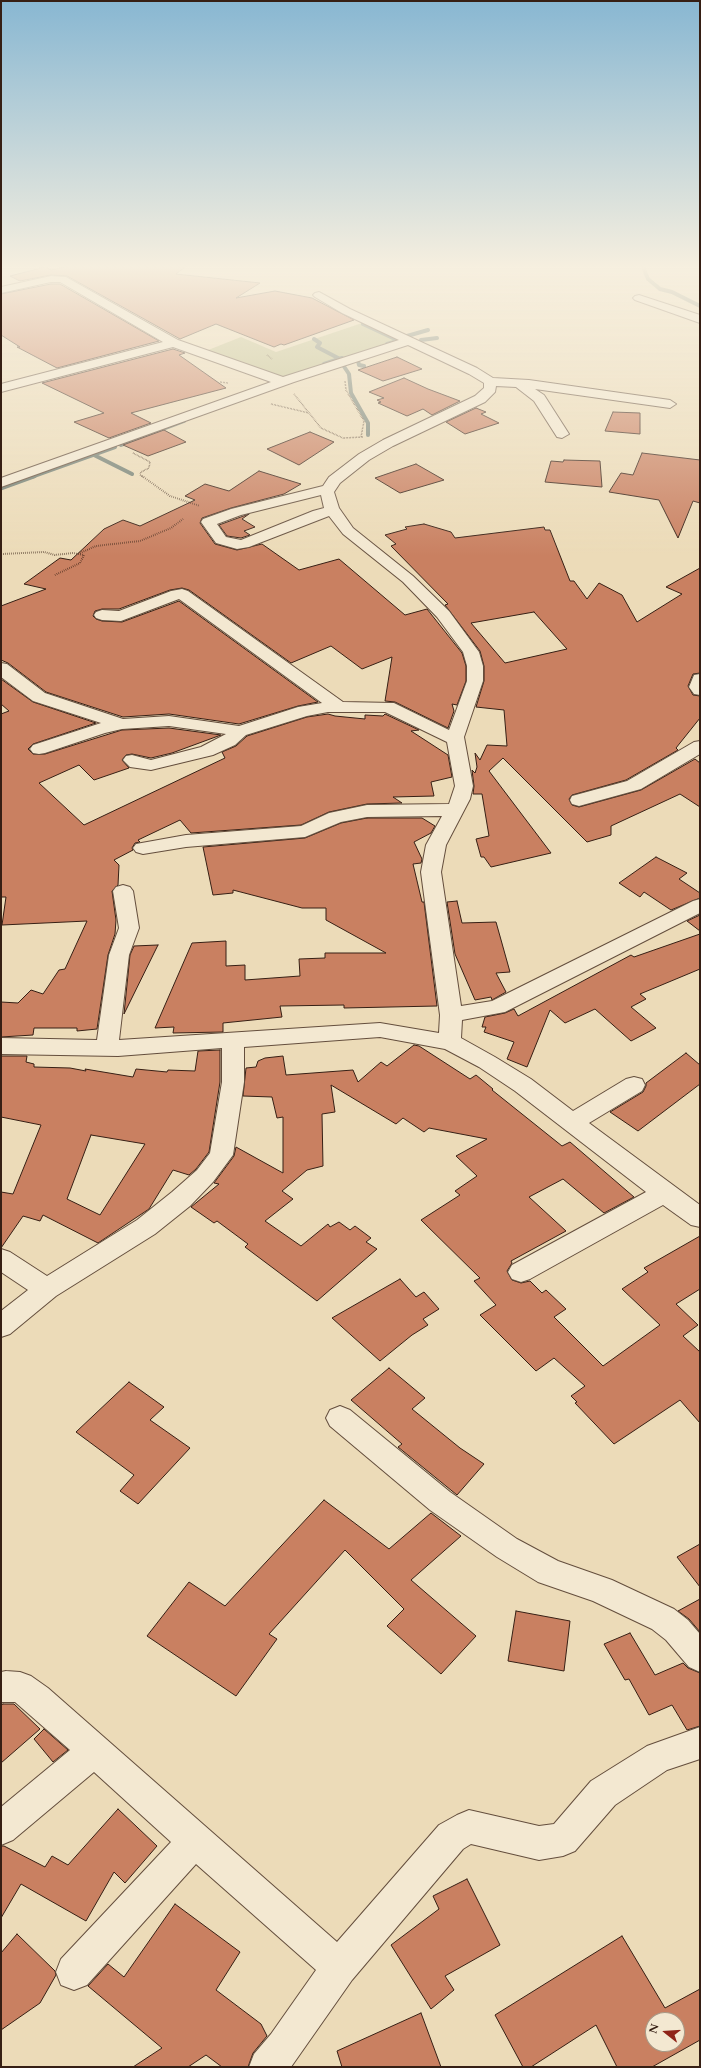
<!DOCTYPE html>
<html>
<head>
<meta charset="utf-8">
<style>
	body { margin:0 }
	#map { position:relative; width:701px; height:2068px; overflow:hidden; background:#ecdbb8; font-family:Cardo,serif }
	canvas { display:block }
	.frame { position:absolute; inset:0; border:2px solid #361f14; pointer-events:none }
	.north { position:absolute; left:645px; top:2012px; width:40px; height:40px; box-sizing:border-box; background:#f3e8d1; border:1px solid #a79885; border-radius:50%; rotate:287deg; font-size:11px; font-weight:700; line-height:16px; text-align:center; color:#361f14 }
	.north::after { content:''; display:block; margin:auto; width:14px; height:18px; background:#8f2418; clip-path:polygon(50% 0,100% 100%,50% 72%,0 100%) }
</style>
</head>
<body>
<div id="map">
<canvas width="701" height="2068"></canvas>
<div class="frame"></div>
<div class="north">N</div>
</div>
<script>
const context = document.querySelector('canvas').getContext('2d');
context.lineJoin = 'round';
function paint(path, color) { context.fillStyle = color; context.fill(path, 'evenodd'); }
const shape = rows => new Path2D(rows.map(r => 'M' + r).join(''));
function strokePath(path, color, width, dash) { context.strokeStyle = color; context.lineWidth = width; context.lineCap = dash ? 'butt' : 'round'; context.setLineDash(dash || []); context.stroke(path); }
paint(shape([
	[362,323,395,337,396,342,283,379,203,352,241,337,276,352]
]), '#bebe8a');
strokePath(shape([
	[643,267,648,279,660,289,672,292,700,306],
	[363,324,395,339,394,342,387,344],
	[407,336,428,330],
	[314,339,320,343,317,347,340,359],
	[421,340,437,338],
	[358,361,359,365,364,366],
	[324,364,342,358],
	[343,365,349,374,351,393,368,423,368,435],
	[121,445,184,421],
	[94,455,132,474],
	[31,477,115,447]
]), '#717d72', 4);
strokePath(shape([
	[1,488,34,476]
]), '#717d72', 5);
const building = shape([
	[45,267,51,270,66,267,185,267,176,274,260,283,236,298,275,291,312,298,354,320,284,345,281,344,274,347,216,324,180,339,67,276,51,275,20,281,10,276,45,267],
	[51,284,60,284,159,341,57,368,17,347,20,347,1,335,1,294,51,284],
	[173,349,185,353,179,355,226,388,131,413,151,423,109,438,74,422,104,413,42,383,173,349],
	[397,357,422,369,383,381,358,370,397,357],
	[404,378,428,389,460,401,432,415,423,409,407,416,378,403,381,402,377,400,384,398,369,392,404,378],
	[476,408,486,412,481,414,499,423,465,434,446,422,476,408],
	[613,412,640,413,640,434,605,431,613,412],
	[164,430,186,442,148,456,123,445,164,430],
	[310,432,334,442,299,465,267,449,310,432],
	[642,453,700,460,700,503,693,501,678,538,659,500,609,492,621,473,633,475,642,453],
	[564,460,600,461,602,487,545,482,551,461,563,462,564,460],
	[416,464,444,480,400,493,375,478,416,464],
	[259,471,301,484,284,494,231,508,202,518,200,523,215,544,237,550,262,544,299,570,339,559,405,615,427,609,462,653,466,666,466,681,457,705,452,704,454,711,448,728,395,702,385,701,392,657,362,669,331,646,291,663,189,590,182,588,170,590,119,609,102,609,95,611,93,616,96,619,102,621,122,622,179,601,318,702,298,706,239,724,169,714,123,717,46,692,8,663,1,660,1,606,46,589,24,584,60,558,71,560,104,529,123,520,140,526,195,500,185,496,205,484,229,491,259,471],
	[249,514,242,519,255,527,244,531,250,535,241,538,227,536,219,525,249,514],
	[424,524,451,532,455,538,544,527,545,530,550,530,570,581,574,581,587,599,599,583,622,595,637,622,682,594,666,587,700,568,700,673,693,674,688,686,693,695,700,696,700,718,676,748,678,750,626,780,572,795,569,799,572,805,579,807,641,790,695,759,700,763,700,807,680,794,611,826,611,835,587,842,503,758,489,771,551,853,491,867,484,857,481,857,476,839,489,836,482,794,473,794,474,786,472,770,475,773,477,767,475,753,480,760,487,745,507,746,504,710,476,707,484,681,484,666,480,651,445,605,448,604,391,546,396,544,385,535,407,529,405,527,424,524],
	[534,612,567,649,505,663,471,623,534,612],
	[1,679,33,702,96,723,33,744,28,749,33,754,45,754,122,730,169,728,221,735,172,753,151,758,132,754,126,755,122,760,129,768,94,780,79,765,39,783,84,825,225,758,222,752,236,746,247,736,307,717,328,714,335,716,365,719,365,715,383,716,385,714,419,730,411,731,448,755,452,777,431,782,434,796,393,797,402,803,367,804,329,812,301,825,191,833,180,820,138,840,140,842,135,843,132,848,133,850,114,860,119,865,118,885,112,891,116,920,115,934,108,955,97,1029,77,1031,77,1028,34,1028,33,1035,1,1037,1,1002,18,1003,31,990,43,994,59,970,65,969,87,921,2,925,6,897,1,897,1,714,9,711,1,704,1,679],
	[367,818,422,818,435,826,431,833,414,842,422,859,421,863,413,864,422,902,424,902,437,1006,344,1008,344,1005,280,1006,282,1017,223,1023,223,1032,173,1033,174,1027,155,1028,192,943,226,941,226,966,245,965,245,980,300,976,299,959,325,958,325,953,386,953,326,920,326,908,302,908,233,890,233,893,213,895,203,847,305,838,341,823,367,818],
	[656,857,687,873,679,879,700,893,700,898,671,910,644,892,640,897,619,883,656,857],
	[457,901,462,923,496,922,510,972,496,973,506,992,492,1000,491,997,475,1000,455,954,447,902,457,901],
	[700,915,700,931,687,921,700,915],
	[700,934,700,969,640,994,646,999,631,1007,656,1028,631,1041,595,1009,565,1023,550,1010,527,1067,507,1059,514,1042,484,1032,486,1027,482,1027,485,1017,505,1013,514,1009,518,1016,631,955,634,957,700,934],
	[158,945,124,1014,130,955,134,946,158,945],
	[414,1045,419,1046,470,1079,476,1075,493,1089,492,1090,562,1146,570,1142,634,1197,604,1213,563,1179,529,1197,566,1231,511,1261,512,1263,507,1271,512,1280,521,1283,530,1281,542,1293,546,1290,566,1309,554,1317,603,1366,660,1325,622,1289,648,1272,644,1268,700,1236,700,1289,676,1304,698,1325,683,1336,700,1352,700,1423,680,1400,614,1444,575,1403,577,1402,571,1396,585,1386,554,1358,536,1371,480,1315,496,1305,474,1281,480,1278,421,1220,460,1195,455,1191,477,1176,456,1156,487,1139,429,1128,424,1132,403,1118,396,1124,331,1085,335,1112,322,1114,323,1166,307,1170,282,1191,293,1199,265,1221,301,1246,328,1224,330,1227,339,1222,350,1230,355,1226,371,1238,366,1242,377,1249,317,1301,245,1247,248,1244,217,1221,214,1223,191,1207,219,1184,214,1183,234,1156,236,1147,283,1173,283,1117,277,1118,272,1097,243,1096,246,1068,256,1067,258,1061,265,1058,283,1056,286,1075,353,1070,358,1082,381,1062,387,1066,414,1045],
	[220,1050,220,1082,209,1152,196,1169,189,1175,173,1170,149,1209,98,1243,43,1215,40,1221,23,1216,1,1248,1,1192,13,1194,41,1125,1,1117,1,1056,27,1056,26,1062,34,1064,34,1067,70,1068,86,1071,85,1069,133,1077,136,1069,167,1072,168,1070,195,1071,198,1051,220,1050],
	[91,1135,145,1144,100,1215,67,1199,91,1135],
	[686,1053,700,1065,700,1084,638,1131,610,1112,643,1092,646,1086,646,1083,686,1053],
	[400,1279,416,1297,424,1292,439,1309,423,1319,428,1325,412,1335,380,1361,332,1318,400,1279],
	[389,1368,425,1398,412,1409,460,1448,484,1464,457,1495,398,1447,402,1444,351,1400,389,1368],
	[129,1382,164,1407,150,1420,190,1448,138,1504,120,1491,134,1475,76,1432,129,1382],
	[324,1500,389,1549,431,1513,461,1536,411,1580,476,1636,441,1674,387,1626,404,1609,345,1550,269,1634,277,1639,236,1696,147,1636,189,1582,225,1606,324,1500],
	[700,1544,700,1587,677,1557,700,1544],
	[700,1599,700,1632,689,1619,678,1611,700,1599],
	[516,1611,570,1621,564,1671,508,1661,516,1611],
	[630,1633,655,1675,683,1663,688,1668,700,1673,700,1726,687,1730,672,1705,649,1715,629,1679,625,1680,604,1644,630,1633],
	[3,1704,14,1704,40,1729,1,1763,1,1705,3,1704],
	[44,1729,68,1750,53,1762,34,1739,44,1729],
	[118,1809,157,1846,125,1883,114,1872,86,1921,21,1884,1,1918,1,1846,4,1846,45,1867,52,1856,68,1865,118,1809],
	[467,1879,500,1945,445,1976,454,1990,431,2009,391,1945,439,1909,433,1896,467,1879],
	[175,1904,240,1952,216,1990,261,2024,267,2036,253,2053,248,2067,222,2067,206,2055,188,2067,133,2067,162,2048,88,1986,108,1964,124,1977,175,1904],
	[17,1934,55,1971,56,1975,40,2003,1,2030,1,1953,17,1934],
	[622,1936,665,2008,700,1989,700,2040,652,2067,617,2067,596,2025,531,2067,523,2067,495,2015,622,1936],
	[653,2020,677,2020,677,2044,653,2044,653,2020],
	[421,2013,441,2067,342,2067,337,2051,421,2013]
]);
paint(building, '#c98061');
strokePath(building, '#361f14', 1);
const minor = shape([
	[51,276,66,277,178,340,283,377,399,340,342,313,315,297,313,295,315,293,319,292,350,309,477,368,493,378,529,380,670,400,676,404,670,408,535,389,544,395,569,434,562,438,557,437,534,401,516,387,496,386,495,392,485,402,393,446,369,460,340,483,334,492,339,508,353,528,413,576,449,611,479,652,483,666,483,681,464,737,473,786,470,799,446,845,441,872,461,1006,492,1001,693,901,700,899,700,913,505,1012,462,1020,461,1038,495,1057,531,1079,573,1111,626,1079,634,1077,642,1079,645,1085,642,1091,589,1123,700,1205,700,1227,691,1225,663,1205,530,1279,521,1282,512,1279,508,1272,512,1265,646,1192,515,1091,479,1067,445,1049,380,1037,244,1047,244,1082,233,1155,213,1182,190,1206,155,1234,56,1296,10,1334,1,1337,1,1311,28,1290,1,1272,1,1249,10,1252,47,1276,137,1220,172,1192,197,1170,210,1153,222,1082,222,1048,118,1056,1,1054,1,1038,97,1040,109,955,119,928,113,891,116,887,123,885,130,887,133,891,139,928,129,955,119,1040,380,1023,439,1033,440,1015,421,872,426,845,442,816,367,817,341,822,305,837,186,847,143,854,136,852,133,848,136,844,186,835,301,826,329,813,367,805,449,804,455,786,447,742,385,712,328,712,307,716,246,735,235,745,213,755,151,770,130,767,123,760,126,756,132,755,151,760,201,747,226,734,169,726,122,729,105,733,45,753,39,754,33,753,30,749,33,745,101,723,33,701,1,677,1,663,7,664,45,693,123,719,169,716,239,726,298,707,322,703,179,599,121,621,102,620,96,618,94,615,96,612,102,610,119,611,171,591,182,589,188,591,343,702,394,703,449,730,467,681,467,666,463,652,437,617,403,582,343,534,329,516,249,547,237,549,216,543,201,522,203,519,231,509,323,486,329,477,359,454,383,440,475,396,484,388,484,383,469,374,408,345,294,382,1,487,1,478,271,382,173,347,1,392,1,384,163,342,60,282,51,282,1,293,1,287,51,276],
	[321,495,324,508,313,511,241,540,226,537,217,524,241,515,321,495],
	[639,295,700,315,700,323,635,300,633,298,635,296,639,295],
	[700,674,700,695,694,694,689,687,694,675,700,674],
	[700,741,700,754,641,789,579,806,572,804,570,800,572,796,627,781,694,742,700,741],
	[340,1406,350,1410,450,1492,517,1539,558,1561,612,1580,674,1609,688,1620,700,1634,700,1672,689,1667,666,1640,652,1629,593,1601,538,1582,497,1557,430,1510,330,1426,326,1418,330,1410,340,1406],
	[6,1671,20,1672,31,1676,48,1688,337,1942,439,1825,457,1815,469,1810,539,1826,554,1824,591,1781,647,1746,700,1727,700,1759,667,1770,615,1805,575,1851,563,1856,539,1860,471,1844,463,1849,352,1980,291,2067,249,2067,254,2054,271,2034,316,1970,196,1864,87,1985,74,1990,61,1985,56,1972,61,1959,171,1842,94,1772,13,1840,1,1845,1,1807,70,1750,15,1702,1,1702,1,1672,6,1671]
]);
strokePath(minor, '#644e3d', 2);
strokePath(shape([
	[267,355,272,359],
	[345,381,346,390,364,421,361,437],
	[220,382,228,383],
	[294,394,321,428,343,438,363,437],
	[271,404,309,413],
	[133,453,150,462,149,468,141,472,140,475,143,477]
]), '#361f14', 1.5, [0.5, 1]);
strokePath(shape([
	[142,476,170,496,200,506],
	[80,553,96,546,140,541,171,528,183,519],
	[1,554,44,552,55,555,73,553,84,555,80,563,55,575]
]), '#361f14', 2, [0.5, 1.5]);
paint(minor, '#f3e8d1');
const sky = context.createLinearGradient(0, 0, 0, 556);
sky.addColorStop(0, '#88b7d2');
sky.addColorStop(0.48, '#f6efdf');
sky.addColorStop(1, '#f6efdf00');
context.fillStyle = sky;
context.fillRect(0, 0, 701, 556);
</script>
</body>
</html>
